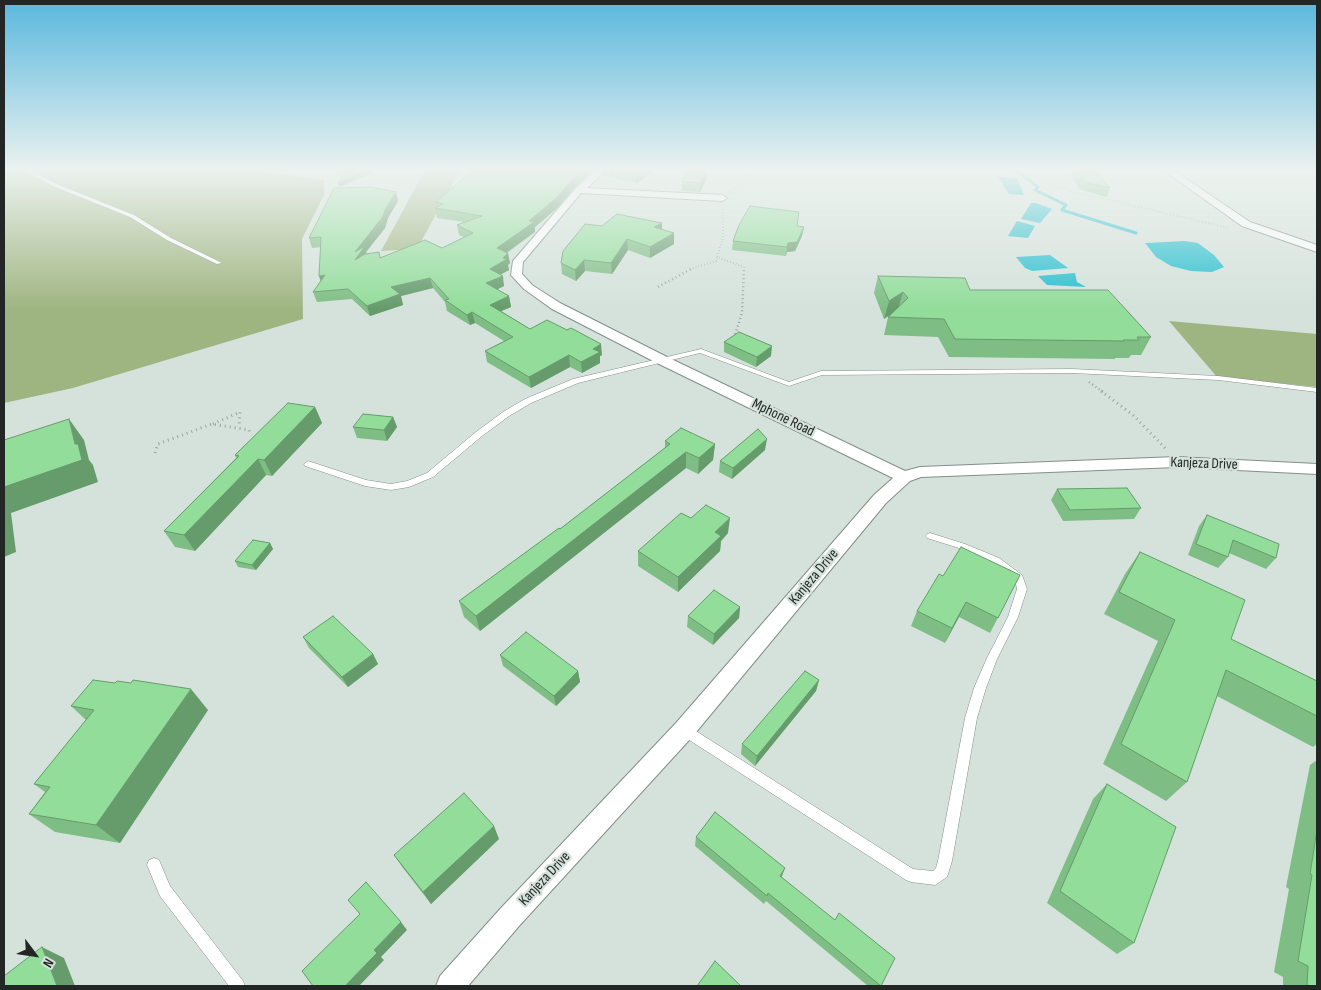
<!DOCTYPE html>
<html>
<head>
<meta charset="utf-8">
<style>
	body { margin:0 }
	#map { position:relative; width:1321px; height:990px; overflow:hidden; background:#d5e2dc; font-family:"Sofia Sans Condensed",sans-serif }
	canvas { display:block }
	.frame { position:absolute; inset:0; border:5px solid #222725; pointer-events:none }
	.north { position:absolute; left:10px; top:930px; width:50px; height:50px; -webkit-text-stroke:4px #d5e2dc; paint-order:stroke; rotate:121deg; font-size:14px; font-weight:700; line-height:20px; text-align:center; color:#222725 }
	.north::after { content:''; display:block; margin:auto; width:18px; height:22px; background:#222725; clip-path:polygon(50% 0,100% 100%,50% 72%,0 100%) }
</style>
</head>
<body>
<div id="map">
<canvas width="1321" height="990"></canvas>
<div class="frame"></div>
<div class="north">N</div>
</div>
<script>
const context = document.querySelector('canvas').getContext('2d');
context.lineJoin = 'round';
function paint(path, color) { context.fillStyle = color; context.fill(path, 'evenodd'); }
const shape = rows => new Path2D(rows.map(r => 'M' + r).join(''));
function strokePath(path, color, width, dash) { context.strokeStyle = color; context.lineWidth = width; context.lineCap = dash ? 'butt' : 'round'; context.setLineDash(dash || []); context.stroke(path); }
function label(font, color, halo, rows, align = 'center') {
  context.font = font + ' "Sofia Sans Condensed",sans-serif'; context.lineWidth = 4.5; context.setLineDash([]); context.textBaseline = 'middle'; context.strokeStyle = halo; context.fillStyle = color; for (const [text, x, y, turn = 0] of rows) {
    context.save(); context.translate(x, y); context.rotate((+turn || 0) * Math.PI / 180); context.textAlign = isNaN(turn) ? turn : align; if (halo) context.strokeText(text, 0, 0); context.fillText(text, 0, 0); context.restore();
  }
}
paint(shape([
	[4,170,253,170,324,180,324,195,302,239,303,319,73,388,4,403],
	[425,170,460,170,417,249,381,251],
	[1169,321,1317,334,1317,387,1217,377]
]), '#9fb581');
paint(shape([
	[998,177,1017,178,1024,195,1009,194],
	[1031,203,1036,203,1052,209,1040,223,1021,219],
	[1017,221,1035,226,1028,238,1008,236],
	[1185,241,1198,243,1214,255,1224,267,1212,272,1191,271,1171,266,1156,257,1145,243],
	[1050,255,1068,268,1032,271,1025,268,1016,257],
	[1075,273,1077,282,1086,287,1047,285,1038,276]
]), '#24bece');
strokePath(shape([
	[1016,170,1038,187,1035,190,1066,205,1062,210,1136,233]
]), '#24bece', 3);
const lane = shape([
	[23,170,29,170,59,185,134,215,171,238,222,263,217,264,167,240,130,217,55,187,23,170],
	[701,349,789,382,821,371,1072,369,1218,376,1317,388,1317,392,1218,380,1072,373,822,375,789,386,700,353,578,383,531,403,509,416,482,436,433,477,409,487,391,490,365,486,305,466,304,464,308,461,366,480,391,484,407,481,427,473,476,432,503,412,525,399,573,379,701,349],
	[930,533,965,544,999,558,1022,575,1027,589,1018,617,997,659,986,688,977,718,952,861,947,877,935,885,911,882,906,880,680,734,678,730,680,726,684,725,688,726,913,869,933,871,936,868,938,861,965,718,974,688,987,658,1008,617,1017,589,1015,580,993,564,959,548,927,538,925,536,927,534,930,533],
	[154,858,159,860,170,886,243,981,245,986,229,986,160,896,147,865,149,860,154,858]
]);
const street = shape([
	[596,170,606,170,587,188,722,195,727,198,722,201,581,193,523,262,522,274,532,285,560,303,667,357,905,471,920,467,1177,457,1317,464,1317,474,1177,467,921,477,910,481,886,503,692,737,519,926,468,986,436,986,440,976,501,908,676,723,874,495,893,478,657,363,552,309,524,289,511,275,513,261,576,188,596,170],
	[1163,170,1173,170,1250,222,1317,245,1317,252,1242,226,1163,170]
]);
strokePath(lane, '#828f89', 1);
strokePath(street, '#828f89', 2);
strokePath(shape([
	[987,170,1019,174,1075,192,1229,228],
	[731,192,749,170],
	[723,209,723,238,717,257,744,267,744,269],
	[690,269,716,261,717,257]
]), '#98a29e', 2, [0.5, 2.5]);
strokePath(shape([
	[658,287,693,268],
	[734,338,742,313,744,268],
	[1089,382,1103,392]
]), '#98a29e', 2.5, [1, 3]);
strokePath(shape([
	[1101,391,1133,415,1167,450],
	[213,424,240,412,239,427],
	[155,453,158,444,212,424,249,430,250,434]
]), '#98a29e', 3, [1, 4]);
paint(lane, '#fff');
paint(street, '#fff');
paint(shape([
	[337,170,379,170,339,187,345,173,337,172],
	[602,170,655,170,637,183,616,179,616,173,611,177,603,176],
	[707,170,707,178,700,192,682,191,682,182],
	[1072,170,1095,170,1110,188,1107,197,1081,190,1070,176],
	[575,187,556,209,535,227,535,232,507,253,510,263,508,265,509,270,500,274,504,286,497,289,509,296,511,307,501,311,530,329,602,355,600,356,600,363,582,373,570,367,531,388,487,362,485,351,504,341,475,323,470,325,447,311,445,302,433,288,401,296,403,305,370,316,352,299,317,302,313,292,321,281,321,247,312,248,309,238,398,201,388,218,385,228,366,252,367,254,380,257,442,248,464,237,459,235,457,225,464,222,437,218,435,208,437,207,436,202],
	[602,226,662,229,674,233,674,244,650,258,628,250,612,274,585,271,576,281,562,274,561,263],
	[797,226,804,227,802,236,795,251,787,252,786,256,732,250,733,241],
	[878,276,970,290,1151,337,1141,355,1131,355,1129,358,1115,358,1115,359,949,357,938,337,884,335,888,317,892,313,884,319,874,293],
	[724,342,771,356,756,367,724,352],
	[315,407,322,423,272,476,266,475,195,551,175,547,164,531,236,458,235,455],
	[393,417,397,427,387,441,357,438,353,427],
	[665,441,715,444,713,460,698,474,686,468,480,631,464,617,459,601,560,529,665,448],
	[765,450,732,479,719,472,720,461],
	[1057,489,1141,508,1134,519,1063,521,1051,500],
	[1207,515,1276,558,1266,569,1229,553,1228,557,1218,568,1188,555,1199,526],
	[691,518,728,533,721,541,720,551,678,592,638,566,638,551],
	[270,543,273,549,256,570,238,567,235,561],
	[1140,552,1231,639,1317,681,1317,744,1313,747,1217,696,1187,782,1166,801,1103,764,1158,641,1104,614,1125,574],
	[1020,575,990,633,959,617,945,643,911,626,917,611,943,576],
	[740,607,739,618,713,645,687,627,688,616],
	[303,637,373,654,378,664,348,687,309,648],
	[500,655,578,671,580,682,556,706,503,666],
	[819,680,816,691,755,766,741,754,742,744],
	[115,683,131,683,208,710,120,843,55,832,29,814,45,792,34,784,86,720,71,706],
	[1317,760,1317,986,1283,986,1283,977,1274,972,1289,889,1286,887,1310,765],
	[1107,784,1134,943,1117,954,1047,903,1093,799],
	[696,837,782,877,881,986,868,986,766,901,764,904,695,846],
	[499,839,431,904,403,868,394,855]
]), '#7ebe84');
paint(shape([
	[368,170,379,170,339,187,338,183],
	[582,170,593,170,575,187,556,209,535,227,535,232,498,258,497,248,529,221],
	[610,170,616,170,616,173,611,177],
	[642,170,655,170,637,183,636,174],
	[707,170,707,178,700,192,700,183],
	[396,192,398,201,388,218,385,228,366,252,368,256,355,260,355,252,386,208],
	[662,223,662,233,654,227],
	[804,227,802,236,795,251,787,252,786,256,787,247,788,243],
	[674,233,674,244,650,258,650,247],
	[627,239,628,250,612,274,611,263],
	[508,253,510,263,508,265,509,270,491,280,490,269],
	[584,260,585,271,576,281,575,270],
	[325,275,322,286,319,276],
	[503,276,504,286,488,294,486,283],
	[430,278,433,288,401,296,403,305,370,316,367,306,391,287],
	[903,292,898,309,884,319,889,301],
	[509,296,511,307,492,315,490,305],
	[472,312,475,323,470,325,467,315],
	[601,344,602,355,600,356,600,363,582,373,581,362,593,349],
	[772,346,771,356,756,367,757,357],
	[569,355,570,367,531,388,529,377],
	[315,407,322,423,272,476,264,460],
	[393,417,397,427,387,441,384,430],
	[69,419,84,440,89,460,93,465,98,482,11,513,16,552,4,557,4,487,75,444],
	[767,439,765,450,732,479,733,468],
	[715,444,713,460,698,474,699,458],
	[686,452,686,468,480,631,476,616],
	[258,459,266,475,195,551,184,535],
	[730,518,728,533,721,541,720,551,678,592,678,577,715,532],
	[270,543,273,549,256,570,252,565],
	[966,602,959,617,945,643,952,628],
	[740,607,739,618,713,645,714,634],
	[373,654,378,664,348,687,342,677],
	[578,671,580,682,556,706,554,696],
	[819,680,816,691,755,766,757,756],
	[191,689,208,710,120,843,96,825],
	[494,826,499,839,431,904,423,892],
	[785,868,782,876,777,884,780,876],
	[401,922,407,930,381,957,384,960,359,986,345,986,374,950],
	[42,947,64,958,75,986,57,986]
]), '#669b6c');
const building = shape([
	[347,170,368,170,338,183,347,170],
	[475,170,582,170,574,178,555,199,529,221,534,222,497,248,508,253,503,258,507,259,490,269,503,276,486,283,509,296,490,305,530,329,547,320,567,330,571,328,601,344,593,349,600,352,581,362,569,355,529,377,485,351,513,337,472,312,467,315,445,300,449,299,430,278,391,287,400,294,367,306,348,289,313,292,325,275,319,276,321,237,309,238,334,188,370,187,396,192,386,208,382,218,355,252,365,246,355,260,365,254,379,252,380,258,425,240,442,248,473,233,457,225,482,216,435,208,443,204,436,202,468,174,475,170],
	[619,170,642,170,636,174,619,170],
	[687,170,707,170,700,183,682,182,687,170],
	[1075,170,1095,170,1110,188,1085,182,1075,170],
	[750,206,799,212,797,226,804,227,797,242,788,243,787,247,733,241,739,225,750,206],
	[617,214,662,223,654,227,674,233,650,247,627,239,611,263,584,260,575,270,561,263,563,251,585,224,602,226,617,214],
	[878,276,965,278,970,290,1108,290,1151,337,1137,337,1139,340,1123,340,1124,341,955,339,944,319,888,317,908,298,903,292,889,301,878,276],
	[739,332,772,346,757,357,724,342,739,332],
	[288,403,315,407,264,460,258,459,184,535,164,531,239,456,235,455,288,403],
	[363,414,393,417,384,430,353,427,363,414],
	[69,419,75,444,78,444,82,460,4,487,4,440,69,419],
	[681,428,715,444,699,458,686,452,476,616,459,601,559,528,560,529,670,444,665,441,681,428],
	[758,429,767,439,733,468,720,461,758,429],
	[1127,488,1141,508,1070,510,1057,489,1127,488],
	[706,505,730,518,715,532,721,536,678,577,638,551,681,513,691,518,706,505],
	[1207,515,1279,544,1276,558,1233,540,1228,557,1196,544,1207,515],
	[253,540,270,543,252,565,235,561,253,540],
	[961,547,1020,575,998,618,966,602,952,628,917,611,939,574,943,576,961,547],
	[1140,552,1245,600,1231,639,1317,681,1317,716,1226,670,1187,782,1121,744,1175,620,1119,592,1140,552],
	[714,590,740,607,714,634,688,616,714,590],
	[333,616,373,654,342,677,303,637,333,616],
	[526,632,578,671,554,696,500,655,526,632],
	[805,671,819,680,757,756,742,744,805,671],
	[93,680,115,683,117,681,131,683,133,680,191,689,96,825,29,814,50,787,34,784,94,710,71,706,93,680],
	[1107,784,1176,827,1134,943,1060,891,1107,784],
	[464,793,494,826,423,892,394,855,464,793],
	[715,812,785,868,780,876,835,920,839,913,895,958,881,986,768,893,767,896,696,837,715,812],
	[1317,830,1317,986,1307,986,1308,966,1298,961,1312,875,1310,874,1317,830],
	[366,882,401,922,374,950,377,953,345,986,313,986,302,971,360,914,348,900,366,882],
	[42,947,57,986,4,986,4,976,42,947],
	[715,961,741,986,697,986,715,961]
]);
paint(building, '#92dd9a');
strokePath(building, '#669b6c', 1);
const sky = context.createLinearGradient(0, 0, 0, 309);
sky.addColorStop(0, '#59b8de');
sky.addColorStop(0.55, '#ecf2ef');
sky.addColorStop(1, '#ecf2ef00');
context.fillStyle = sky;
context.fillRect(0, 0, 1321, 309);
label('15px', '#222725', '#d5e2dc', [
	["Mphone Road",783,418,26],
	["Kanjeza Drive",1204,464,2],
	["Kanjeza Drive",814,577,-50],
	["Kanjeza Drive",545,879,-47]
]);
</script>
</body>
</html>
